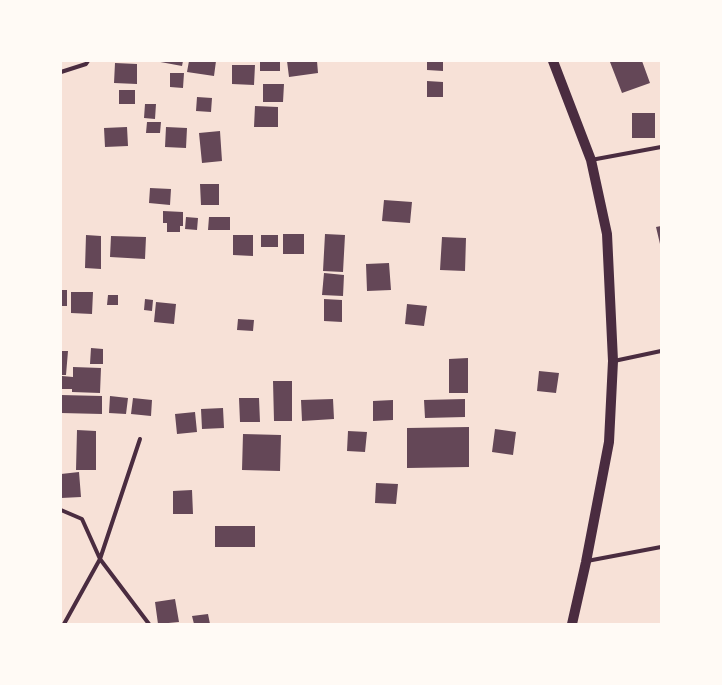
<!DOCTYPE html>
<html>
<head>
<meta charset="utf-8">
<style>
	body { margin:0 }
	#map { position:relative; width:722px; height:685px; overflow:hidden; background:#f7e1d7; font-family:"Roboto Condensed",sans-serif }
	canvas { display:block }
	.frame { position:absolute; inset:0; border:62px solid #fffaf5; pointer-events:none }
</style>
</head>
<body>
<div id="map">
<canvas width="722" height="685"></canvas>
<div class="frame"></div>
</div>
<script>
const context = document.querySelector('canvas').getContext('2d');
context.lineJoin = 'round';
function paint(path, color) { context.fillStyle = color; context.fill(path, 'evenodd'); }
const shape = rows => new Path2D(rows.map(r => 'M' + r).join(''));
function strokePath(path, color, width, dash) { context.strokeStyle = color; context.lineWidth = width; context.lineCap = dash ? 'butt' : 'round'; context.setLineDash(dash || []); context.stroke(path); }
paint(shape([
	[155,61,183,61,182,66],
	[189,61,216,61,214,76,187,72],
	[260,61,280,61,280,71,260,71],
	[287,61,317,61,318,73,289,77],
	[427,61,443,61,443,71,427,70],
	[613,61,642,61,650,83,622,93,610,62],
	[115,63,137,64,137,84,114,83],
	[232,65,255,65,254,85,232,84],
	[170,73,184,73,183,88,170,87],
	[427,81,443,82,443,97,427,97],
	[263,84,284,84,283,102,263,102],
	[119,90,135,90,135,104,119,104],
	[197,97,212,98,211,112,196,111],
	[145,104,156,104,155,119,144,118],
	[255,106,278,107,278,127,254,127],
	[632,113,655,113,655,138,632,138],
	[147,122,161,122,160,133,146,133],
	[127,127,128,146,105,147,104,128],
	[166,127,187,128,186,148,165,147],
	[220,131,222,161,202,163,199,133],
	[200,184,219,184,219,205,201,205],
	[150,188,171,189,170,205,149,203],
	[384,200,412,202,410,223,382,221],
	[163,211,183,212,183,226,180,226,180,232,167,232,167,223,163,223],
	[186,217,198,218,197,230,185,229],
	[209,217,230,217,230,230,208,230],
	[661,226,661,244,660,244,656,227],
	[283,234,304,234,304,254,283,254],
	[325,234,345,235,343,272,323,271],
	[86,235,101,236,101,269,85,268],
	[233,235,253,235,253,256,233,255],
	[261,235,278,235,278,247,261,247],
	[111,236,146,237,145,259,110,257],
	[442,237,466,238,465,271,440,270],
	[389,263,391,290,367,291,366,264],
	[324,273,344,275,343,296,322,295],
	[61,290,67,290,67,306,61,306],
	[71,292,93,292,92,314,71,313],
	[108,295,118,295,118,305,107,305],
	[145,299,153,300,152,311,144,310],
	[324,299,342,300,342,322,324,321],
	[156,302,176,304,174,324,154,322],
	[407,304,427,306,424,326,405,324],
	[238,319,254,320,253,331,237,330],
	[91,348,103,349,103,364,90,364],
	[61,351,68,351,66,375,61,375],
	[468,358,468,393,449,393,449,359],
	[73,367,101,368,100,393,72,392,72,389,62,389,62,376,73,377],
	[539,371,559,373,556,393,537,391],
	[273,381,292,381,292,421,274,421],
	[61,395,102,396,102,414,61,413],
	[110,396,128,398,126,414,109,413],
	[133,398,152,400,151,416,131,414],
	[239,398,259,398,260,422,240,422],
	[333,399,334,419,302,421,301,400],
	[465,399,465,417,425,418,424,400],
	[393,400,393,420,373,421,373,401],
	[223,408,224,428,202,429,201,409],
	[195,412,197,432,177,434,175,414],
	[469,427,469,467,407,468,407,428],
	[495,429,516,432,513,455,492,452],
	[77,430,96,431,96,470,76,470],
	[348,431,367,432,365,452,347,451],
	[243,434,281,435,280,471,242,470],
	[79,472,81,497,61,498,61,474],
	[376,483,398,484,396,504,375,503],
	[192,490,193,514,173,514,173,491],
	[215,526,255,526,255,547,215,547],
	[175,599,179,622,158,624,155,602],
	[208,614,210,624,194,624,192,616]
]), '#644757');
strokePath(shape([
	[61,72,86,64,88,61],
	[591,160,661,147],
	[614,361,661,351],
	[61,510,82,519,100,559,149,624],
	[587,561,661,547],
	[64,624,100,559,140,439]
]), '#4a2c40', 4);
strokePath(shape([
	[553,61,591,160,607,234,613,361,609,442,586,562,572,624]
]), '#4a2c40', 10);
</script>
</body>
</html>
